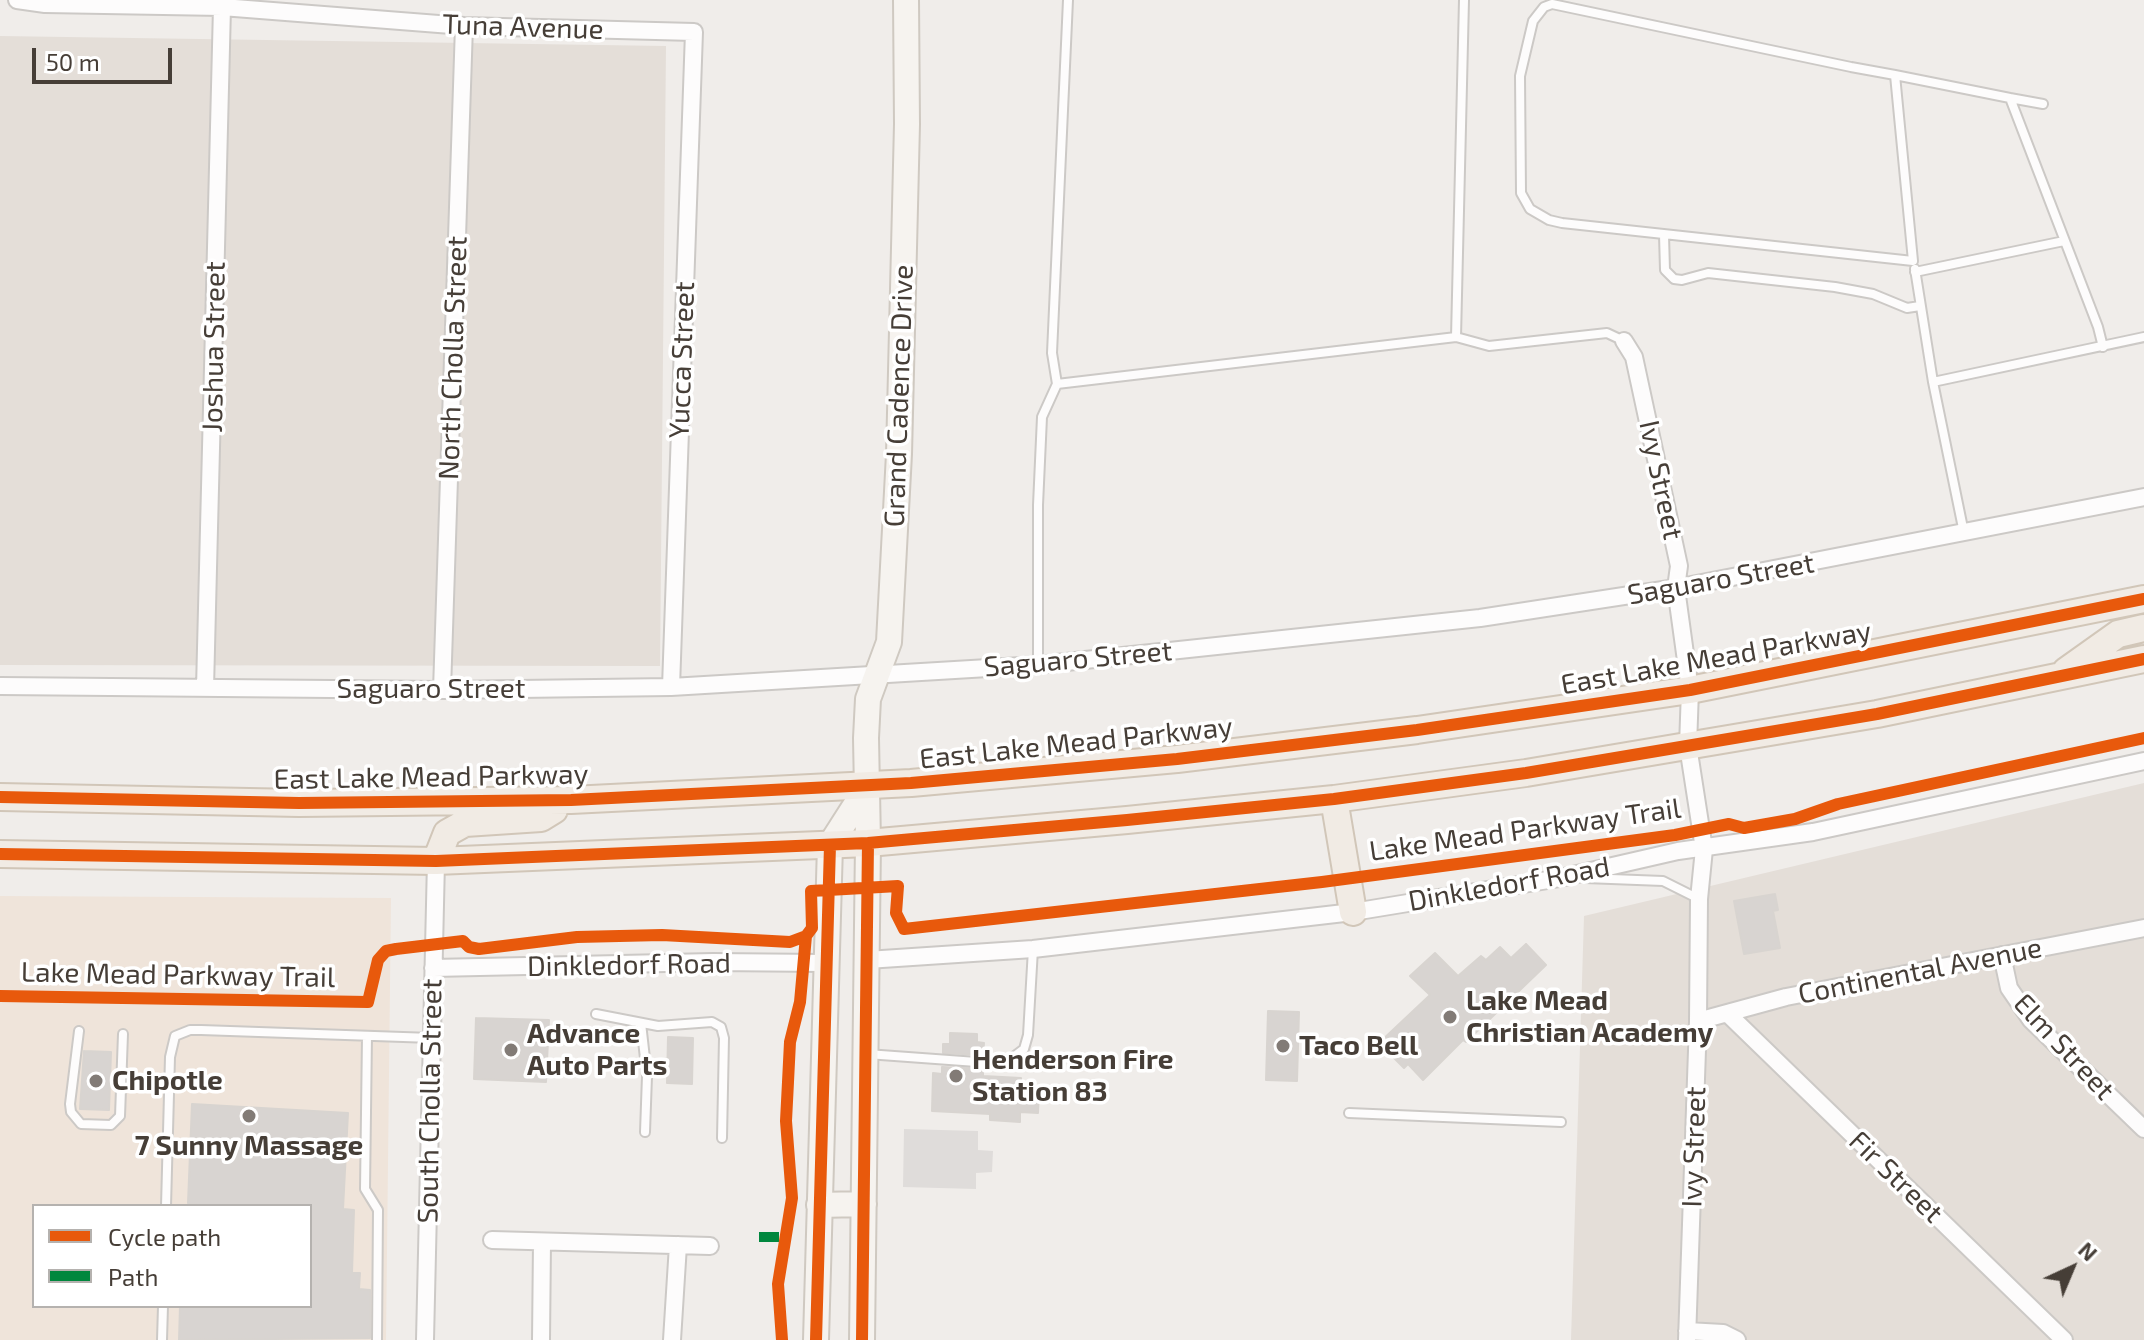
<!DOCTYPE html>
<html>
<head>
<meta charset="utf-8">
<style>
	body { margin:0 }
	#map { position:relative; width:2144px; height:1340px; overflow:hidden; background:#f0edea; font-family:"Exo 2",sans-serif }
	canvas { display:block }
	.legend { position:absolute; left:32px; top:1204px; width:280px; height:104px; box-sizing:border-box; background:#fff; border:2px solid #b5b2af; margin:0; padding:10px 14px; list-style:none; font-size:24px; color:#463e37 }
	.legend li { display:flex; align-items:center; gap:16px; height:40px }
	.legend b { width:40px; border:2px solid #b5b2af }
	.north { position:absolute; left:2032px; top:1228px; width:80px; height:80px; -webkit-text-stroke:6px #fff; paint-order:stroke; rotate:44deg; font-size:22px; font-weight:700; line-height:32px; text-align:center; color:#463e37 }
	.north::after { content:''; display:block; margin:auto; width:28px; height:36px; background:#463e37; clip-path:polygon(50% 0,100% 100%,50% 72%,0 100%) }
	.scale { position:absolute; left:32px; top:48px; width:140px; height:36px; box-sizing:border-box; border:4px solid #463e37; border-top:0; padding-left:10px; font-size:24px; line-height:28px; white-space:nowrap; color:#463e37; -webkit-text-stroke:6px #fff; paint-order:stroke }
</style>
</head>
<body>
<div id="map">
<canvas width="2144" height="1340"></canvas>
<ul class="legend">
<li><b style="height:10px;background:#e8590c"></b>Cycle path</li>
<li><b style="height:10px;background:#00873e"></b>Path</li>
</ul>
<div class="north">N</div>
<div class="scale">50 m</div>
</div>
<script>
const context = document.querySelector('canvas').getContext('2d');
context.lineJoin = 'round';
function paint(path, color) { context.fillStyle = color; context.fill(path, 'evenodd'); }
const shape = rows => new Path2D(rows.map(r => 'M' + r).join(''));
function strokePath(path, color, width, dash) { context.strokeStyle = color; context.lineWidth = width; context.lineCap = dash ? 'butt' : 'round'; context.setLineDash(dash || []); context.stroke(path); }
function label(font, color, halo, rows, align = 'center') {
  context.font = font + ' "Exo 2",sans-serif'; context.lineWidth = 7; context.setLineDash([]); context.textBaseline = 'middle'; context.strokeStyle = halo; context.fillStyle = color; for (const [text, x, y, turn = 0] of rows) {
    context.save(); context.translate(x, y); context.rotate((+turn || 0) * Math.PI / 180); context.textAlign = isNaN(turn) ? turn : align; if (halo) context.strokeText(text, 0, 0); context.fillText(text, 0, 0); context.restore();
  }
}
paint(shape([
	[0,36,666,46,660,666,0,665],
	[2144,783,2144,1340,1571,1340,1584,916]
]), '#e4ded8');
paint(shape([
	[0,896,391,898,386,1340,0,1340],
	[34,1206,310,1206,310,1306,34,1306]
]), '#efe4da');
paint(shape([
	[904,1129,978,1131,978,1150,993,1151,992,1172,976,1173,976,1189,903,1187]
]), '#dfdcda');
const building = shape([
	[1775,894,1778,910,1773,911,1780,948,1744,954,1734,901,1775,894],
	[1526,944,1546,965,1466,1042,1463,1040,1423,1080,1408,1064,1404,1068,1379,1043,1430,995,1410,976,1435,953,1458,976,1481,956,1486,960,1500,947,1511,958,1526,944],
	[1268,1011,1299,1012,1297,1081,1266,1080,1268,1011],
	[476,1018,549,1020,546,1082,474,1079,476,1018],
	[950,1033,977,1034,977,1042,984,1043,983,1055,943,1053,943,1044,950,1044,950,1033],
	[668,1037,693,1038,692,1084,667,1083,668,1037],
	[84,1051,111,1052,109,1110,80,1109,84,1051],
	[942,1067,983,1069,983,1076,1021,1078,1021,1089,1039,1090,1038,1113,1020,1112,1020,1122,990,1120,990,1114,932,1111,933,1073,942,1074,942,1067],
	[192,1104,348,1113,343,1209,354,1210,352,1273,360,1273,359,1289,370,1290,370,1338,179,1340,180,1306,310,1306,310,1206,196,1206,196,1204,188,1203,192,1104]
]);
paint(building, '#d8d4d1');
strokePath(building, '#d8d4d0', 2);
const service = shape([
	[1895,75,1913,261,1562,223,1549,220,1530,209,1521,193,1520,76,1533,21,1544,7,1552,4,1851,67,1895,75,2010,98],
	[2043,104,2010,98,2098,327,2103,347],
	[1664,235,1665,270,1674,279,1682,280,1708,273,1835,287,1873,294,1907,308,1920,306],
	[1915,269,1933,382],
	[1915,272,2064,241],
	[1456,337,1464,0],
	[1057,384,1456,337,1489,346,1607,333,1624,341],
	[1964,533,1933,382,2144,337],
	[1038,664,1038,505,1042,417,1057,384,1052,353,1068,0],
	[1585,878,1663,881,1699,899],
	[596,1014,658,1026,712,1022,721,1027,724,1038,722,1138],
	[641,1023,647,1076,645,1132],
	[79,1031,70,1104,71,1112,81,1124,111,1125,120,1116,123,1034],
	[367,1036,365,1189,378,1210,377,1340],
	[867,1054,1004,1064,1024,1049,1028,1035,1033,949],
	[1349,1113,1561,1122],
	[166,1206,170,1057,175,1036,190,1030,201,1030,432,1038],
	[162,1340,163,1306]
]);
const minor = shape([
	[17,0,45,4,222,7,464,26,694,32,671,687],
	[1624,341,1634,357,1679,566,1676,588,1690,690,1688,746,1704,849,1699,899,1698,1021,1687,1340],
	[0,686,442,690,671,687,1038,665,1480,618,1676,588,2144,497],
	[205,688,222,7],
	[442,690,464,26],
	[2002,955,2009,988,2031,1020,2144,1129],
	[867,960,1033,949,1353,912,1560,878,1678,851,1813,832,2144,761],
	[433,968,713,962,825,963],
	[1728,1014,2064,1340],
	[1698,1021,1786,997,2144,928],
	[492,1240,710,1246],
	[1687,1331,1723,1333,1737,1340],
	[425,1340,436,861],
	[541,1340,542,1242],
	[672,1340,678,1245]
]);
const secondary = shape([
	[819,1205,864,1204],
	[816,1340,830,845,867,787],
	[862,1340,868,843,866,738,868,699,889,642,899,454,907,124,906,0]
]);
const primary = shape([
	[2066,671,2118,634,2144,628],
	[0,797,299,803,571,800,911,783,1177,759,1417,730,1690,690,2144,599],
	[1334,799,1353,912],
	[0,854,436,861,868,843,1127,820,1334,799,1526,773,1877,714,2144,659],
	[436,861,447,833,465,823,541,818,554,810]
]);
strokePath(service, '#ccc9c6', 12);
strokePath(minor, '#ccc9c6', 20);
strokePath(secondary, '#cfc9c1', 28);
strokePath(primary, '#d1c6b8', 30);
strokePath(service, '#fdfcfc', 8);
strokePath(minor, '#fdfcfc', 16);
strokePath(secondary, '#f6f3ef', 24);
strokePath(primary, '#f1ebe4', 26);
strokePath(shape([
	[759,1237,785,1237]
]), '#00873e', 10, [20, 10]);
strokePath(shape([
	[0,797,299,803,571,800,911,783,1177,759,1417,730,1690,690,2144,599],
	[0,854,436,861,868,843,1127,820,1334,799,1526,773,1877,714,2144,659],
	[0,996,368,1002,378,960,386,951,396,949,463,941,469,947,479,949,577,937,662,935,790,942,806,936,812,928,811,891,898,886,896,913,904,929,1322,882,1675,835,1729,824,1744,828,1795,819,1838,804,2144,738],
	[782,1340,778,1284,792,1198,786,1121,788,1082,790,1042,800,1002,806,936],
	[816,1340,830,845],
	[862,1340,868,843]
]), '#e8590c', 12);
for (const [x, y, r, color] of [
	[1450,1017,8,"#827b76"],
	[1283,1046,8,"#827b76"],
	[511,1050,8,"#827b76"],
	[956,1076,8,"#827b76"],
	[96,1081,8,"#827b76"],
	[249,1116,8,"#827b76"]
]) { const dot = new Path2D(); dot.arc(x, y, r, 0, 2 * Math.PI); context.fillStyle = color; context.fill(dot); strokePath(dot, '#fff', 3); }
label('28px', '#463e37', '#fff', [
	["Tuna Avenue",523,27,2],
	["Joshua Street",214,347,-89],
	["North Cholla Street",453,358,-88],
	["Yucca Street",682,360,-88],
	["Grand Cadence Drive",899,396,-88],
	["Ivy Street",1661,480,78],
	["Saguaro Street",1721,579,-10],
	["East Lake Mead Parkway",1716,658,-10],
	["Saguaro Street",1078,659,-5],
	["Saguaro Street",431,689],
	["East Lake Mead Parkway",1076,743,-6],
	["East Lake Mead Parkway",431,777,-1],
	["Lake Mead Parkway Trail",1525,830,-8],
	["Dinkledorf Road",1509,884,-10],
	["Dinkledorf Road",629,965,-1],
	["Continental Avenue",1920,971,-11],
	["Lake Mead Parkway Trail",178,975,1],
	["Elm Street",2064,1047,47],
	["South Cholla Street",430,1101,-89],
	["Ivy Street",1694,1147,-88],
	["Fir Street",1896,1177,44]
]);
label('bold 28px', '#463e37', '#fff', [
	["Lake Mead",1466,1001],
	["Christian Academy",1466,1033],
	["Advance",527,1034],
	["Auto Parts",527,1066],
	["Taco Bell",1299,1046],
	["Henderson Fire",972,1060],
	["Station 83",972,1092],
	["Chipotle",112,1081],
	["7 Sunny Massage",249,1146,"center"]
], 'left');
</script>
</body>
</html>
